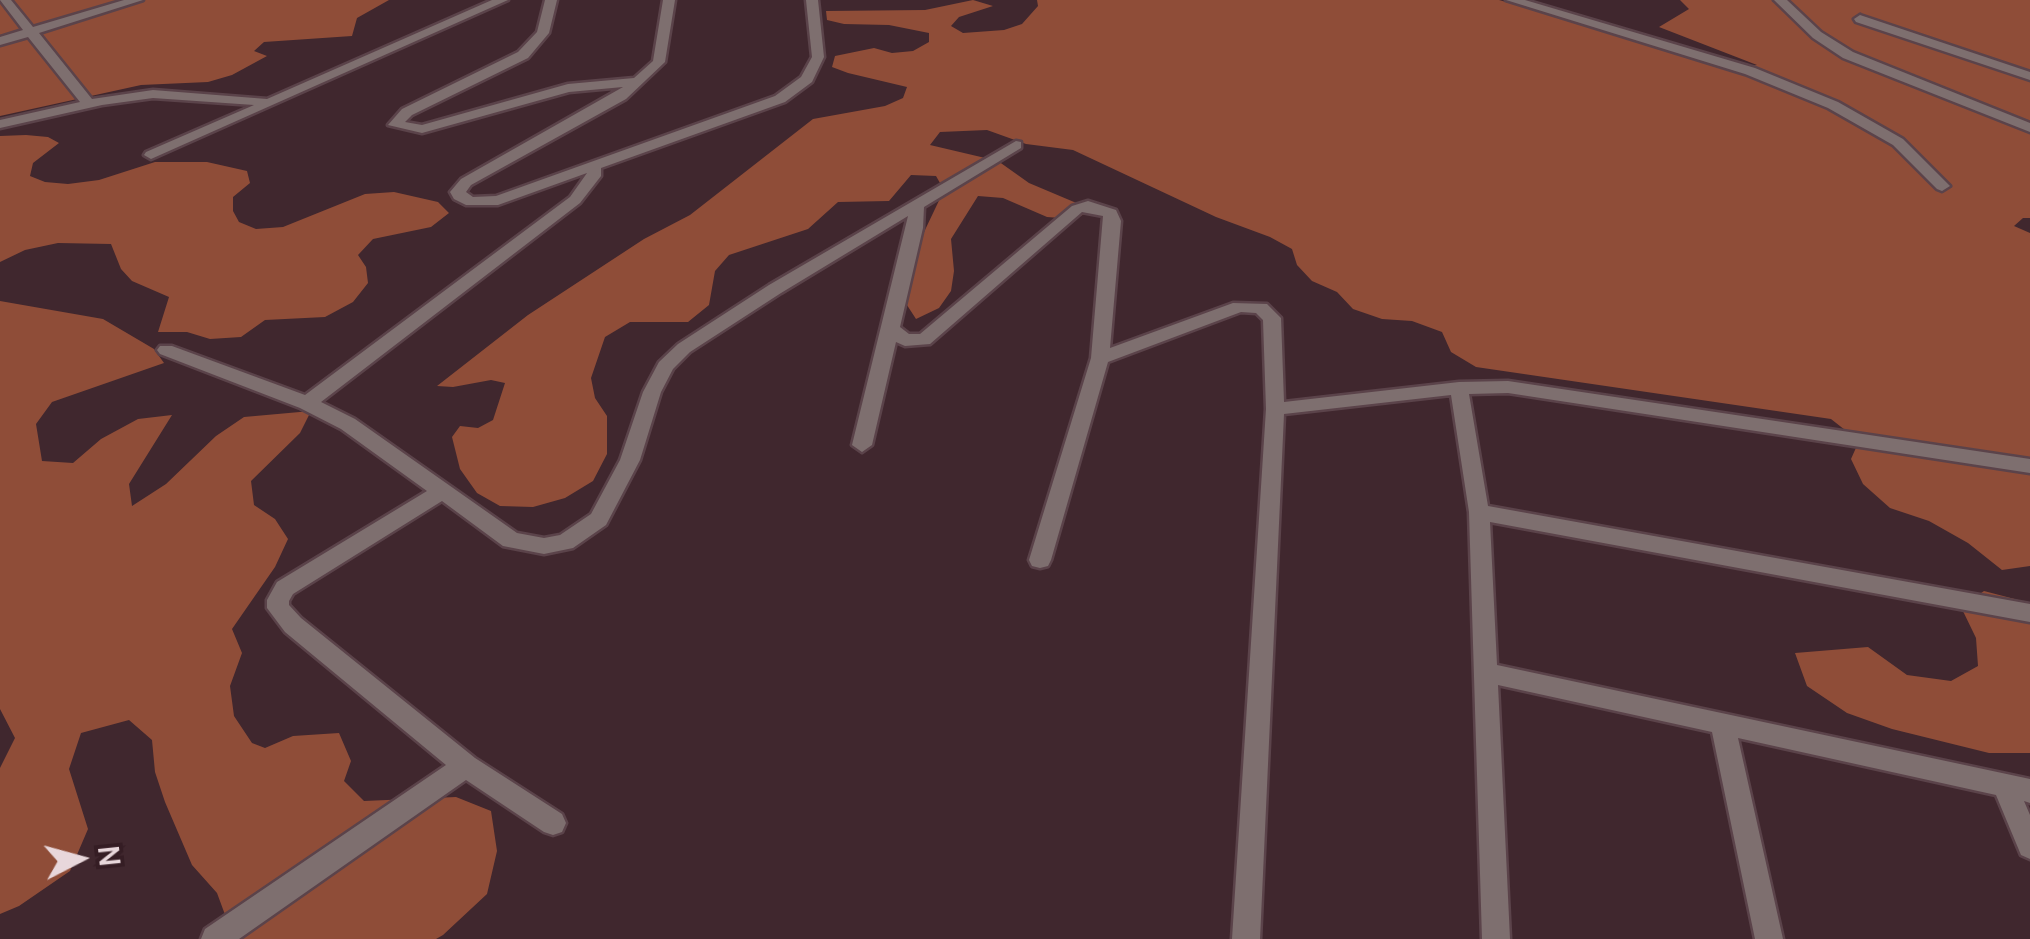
<!DOCTYPE html>
<html>
<head>
<meta charset="utf-8">
<style>
	body { margin:0 }
	#map { position:relative; width:2030px; height:939px; overflow:hidden; background:#40272e; font-family:Manrope,sans-serif }
	canvas { display:block }
	.north { position:absolute; left:30px; top:809px; width:100px; height:100px; -webkit-text-stroke:8px #351d24; paint-order:stroke; rotate:84deg; font-size:28px; font-weight:700; line-height:40px; text-align:center; color:#e8d7db }
	.north::after { content:''; display:block; margin:auto; width:35px; height:45px; background:#e8d7db; clip-path:polygon(50% 0,100% 100%,50% 72%,0 100%) }
</style>
</head>
<body>
<div id="map">
<canvas width="2030" height="939"></canvas>
<div class="north">N</div>
</div>
<script>
const context = document.querySelector('canvas').getContext('2d');
context.lineJoin = 'round';
function paint(path, color) { context.fillStyle = color; context.fill(path, 'evenodd'); }
const shape = rows => new Path2D(rows.map(r => 'M' + r).join(''));
function strokePath(path, color, width, dash) { context.strokeStyle = color; context.lineWidth = width; context.lineCap = dash ? 'butt' : 'round'; context.setLineDash(dash || []); context.stroke(path); }
paint(shape([
	[0,0,389,0,357,18,352,36,264,42,254,51,267,56,232,75,208,82,141,85,0,116],
	[973,0,993,6,959,17,951,26,963,33,1004,30,1022,24,1038,6,1037,0,1499,0,1739,67,1757,65,1659,27,1689,9,1680,0,2030,0,2030,218,2023,218,2014,226,2030,233,2030,566,2002,570,1968,543,1929,521,1890,508,1863,484,1851,459,1859,441,1831,419,1476,367,1451,352,1442,332,1412,321,1382,319,1353,309,1337,292,1312,281,1297,265,1292,249,1270,237,1216,217,1073,150,1026,144,987,130,940,132,930,145,998,161,1029,183,1093,210,1074,219,1047,217,1003,198,978,196,951,239,954,271,951,291,939,308,916,319,905,302,915,251,944,190,936,176,911,175,889,201,838,202,808,229,729,255,715,271,709,305,688,322,630,322,605,337,591,378,595,398,607,416,607,454,593,481,565,498,533,507,500,506,477,493,460,469,452,437,460,426,478,428,493,420,505,383,491,380,453,387,437,386,528,315,644,239,690,215,813,119,885,106,903,98,907,87,848,73,832,67,835,56,874,48,892,53,913,51,929,42,929,33,889,25,844,24,827,20,826,11,925,10],
	[26,135,48,137,59,143,33,163,30,176,45,182,68,184,99,180,155,162,207,162,247,171,250,183,233,197,233,211,239,222,256,229,283,227,365,194,394,192,438,202,449,213,431,227,373,239,358,255,366,267,368,283,353,302,325,317,265,320,241,337,210,339,187,332,158,332,169,297,132,281,121,269,111,244,58,243,25,250,0,262,0,136],
	[0,301,103,319,154,349,164,363,52,402,36,424,42,461,73,463,101,439,138,419,172,415,129,484,132,506,166,484,216,436,244,417,311,411,300,433,251,481,254,505,275,519,288,539,275,567,232,629,242,653,230,686,234,716,252,743,265,748,293,736,339,733,351,761,344,781,364,801,456,797,491,811,497,851,487,894,443,935,436,939,234,939,217,893,192,865,165,802,155,772,152,740,129,720,81,733,69,769,88,829,70,871,19,906,0,914,0,768,15,738,0,709],
	[1984,591,2030,603,2030,753,1989,753,1892,729,1847,713,1807,686,1795,653,1868,647,1907,675,1951,681,1978,666,1976,638,1961,607]
]), '#8f4d38');
const minor = shape([
	[0,0,11,0,33,27,124,0,143,0,39,33,92,99,153,90,267,99,492,0,508,0,151,159,144,155,146,152,254,105,153,98,102,105,0,128,0,120,80,102,28,37,0,45,0,37,23,30,0,0],
	[545,0,557,0,549,33,528,58,412,115,405,122,422,125,568,84,634,78,653,61,663,0,675,0,665,62,626,99,471,185,466,192,473,197,496,196,775,96,801,77,812,57,806,0,818,0,824,57,812,82,785,102,601,168,601,176,580,203,321,402,355,419,517,533,544,538,560,535,591,514,620,460,643,392,659,362,678,344,769,285,1016,141,1021,142,1021,148,924,207,923,228,900,327,909,334,920,334,1072,206,1088,201,1116,210,1121,221,1110,348,1233,303,1267,304,1281,318,1284,402,1459,382,1508,381,2030,459,2030,473,1508,393,1469,394,1488,506,2030,604,2030,622,1490,522,1497,665,2030,779,2030,803,2024,801,2030,815,2030,859,2021,855,1996,795,1738,738,1783,939,1755,939,1712,732,1498,685,1510,939,1482,939,1469,512,1451,395,1284,414,1260,939,1232,939,1266,409,1263,320,1256,313,1241,312,1108,362,1051,560,1048,566,1040,568,1032,566,1029,560,1091,358,1103,216,1082,212,930,344,905,346,896,342,872,445,862,452,852,445,908,216,781,293,690,352,673,369,661,392,640,460,606,525,573,548,544,554,503,546,442,501,293,594,289,601,289,605,301,618,475,758,562,814,566,823,562,832,553,835,544,832,466,780,239,939,201,939,205,929,446,765,285,632,267,608,267,600,277,582,427,491,341,429,300,408,160,354,157,350,160,346,172,346,305,395,570,197,587,173,498,205,466,205,454,199,450,192,461,179,623,87,569,92,422,133,388,125,402,109,518,52,537,32,545,0],
	[1506,0,1525,0,1755,68,1838,102,1903,139,1950,186,1942,191,1937,189,1893,145,1828,108,1745,74,1506,0],
	[1774,0,1787,0,1821,32,1853,52,2030,123,2030,132,1843,58,1813,38,1774,0],
	[1860,15,2030,72,2030,80,1856,22,1854,19,1860,15]
]);
strokePath(minor, '#5b434a', 5);
paint(minor, '#7e6f6f');
</script>
</body>
</html>
